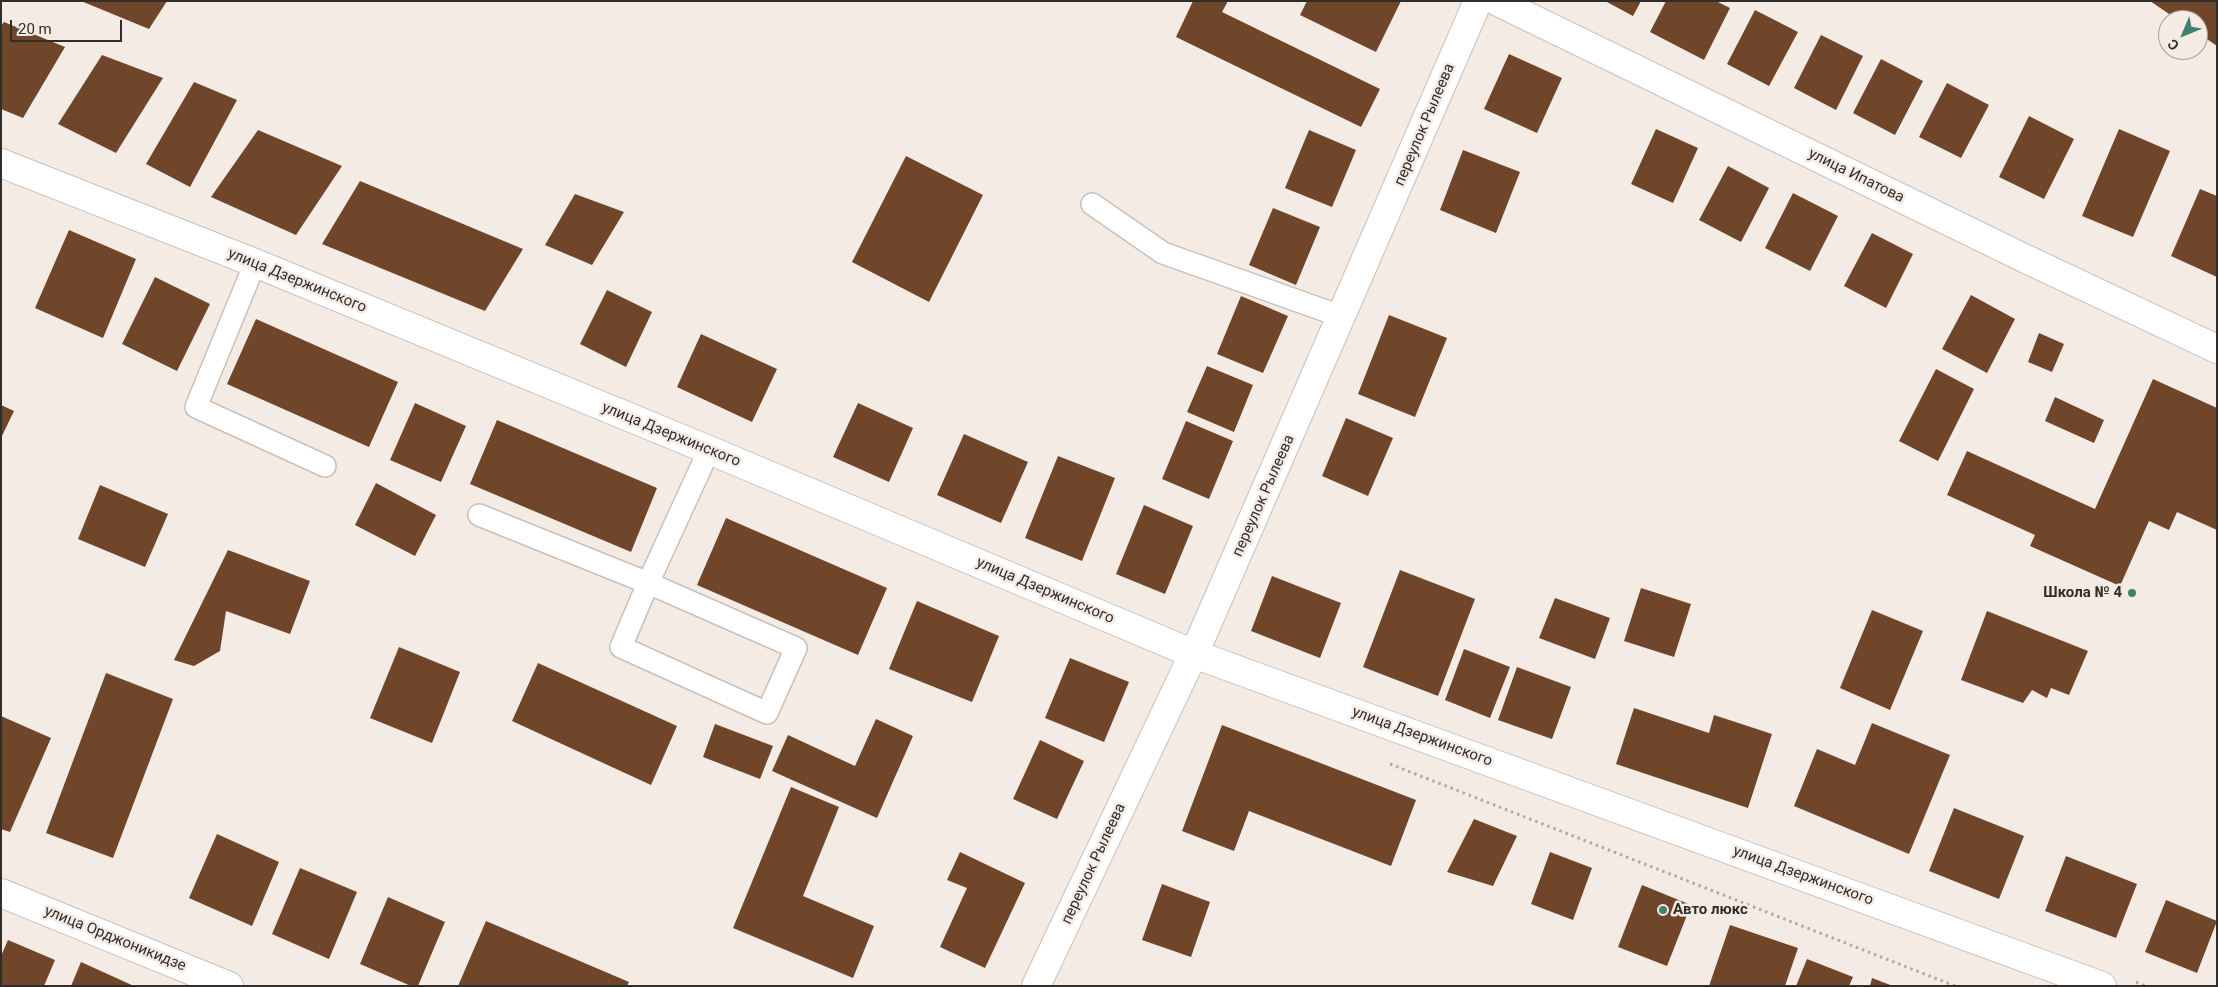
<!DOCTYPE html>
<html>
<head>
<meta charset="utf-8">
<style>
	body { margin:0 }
	#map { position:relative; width:2218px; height:987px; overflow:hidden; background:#f4ebe5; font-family:Roboto,sans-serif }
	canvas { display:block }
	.frame { position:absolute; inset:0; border:2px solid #302d2a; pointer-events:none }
	.north { position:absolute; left:2158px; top:10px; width:50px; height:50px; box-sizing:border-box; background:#f4ebe5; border:1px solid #a69f9a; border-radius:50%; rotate:225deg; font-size:14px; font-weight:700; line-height:20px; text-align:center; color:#302d2a }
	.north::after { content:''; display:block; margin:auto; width:18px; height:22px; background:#408070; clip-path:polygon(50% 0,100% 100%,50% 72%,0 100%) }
	.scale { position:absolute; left:10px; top:20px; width:112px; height:22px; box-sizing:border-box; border:2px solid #302d2a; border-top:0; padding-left:6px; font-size:15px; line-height:18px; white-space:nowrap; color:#302d2a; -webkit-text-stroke:4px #f4ebe5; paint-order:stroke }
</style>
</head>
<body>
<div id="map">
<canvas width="2218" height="987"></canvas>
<div class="frame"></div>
<div class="north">С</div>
<div class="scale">20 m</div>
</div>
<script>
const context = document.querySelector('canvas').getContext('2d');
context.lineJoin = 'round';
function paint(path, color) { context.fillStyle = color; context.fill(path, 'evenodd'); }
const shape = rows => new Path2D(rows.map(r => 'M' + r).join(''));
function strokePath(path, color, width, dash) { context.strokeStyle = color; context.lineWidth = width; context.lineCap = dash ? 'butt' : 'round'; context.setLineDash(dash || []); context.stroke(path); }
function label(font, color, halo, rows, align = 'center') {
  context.font = font + ' Roboto,sans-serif'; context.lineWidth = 5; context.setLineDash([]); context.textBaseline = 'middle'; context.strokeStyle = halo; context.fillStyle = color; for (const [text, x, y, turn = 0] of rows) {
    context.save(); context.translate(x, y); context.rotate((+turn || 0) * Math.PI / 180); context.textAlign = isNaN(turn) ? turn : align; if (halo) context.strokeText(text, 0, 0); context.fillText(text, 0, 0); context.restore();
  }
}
paint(shape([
	[81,1,167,1,149,29],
	[1193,1,1228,1,1222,12,1380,89,1361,127,1176,37],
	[1307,1,1401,1,1376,52,1300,15],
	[1605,1,1641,1,1633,16],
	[1666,1,1716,1,1730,8,1704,60,1650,32],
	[2150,1,2217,1,2217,46,2198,33,2198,20,2178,20],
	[1755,10,1798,32,1769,86,1727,64],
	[4,22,65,47,23,118,1,109,1,26],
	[1821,35,1863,56,1836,110,1794,88],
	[1509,54,1562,78,1537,133,1484,109],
	[102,55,163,78,116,153,58,124],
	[1881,59,1923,81,1895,135,1853,113],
	[194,82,237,100,190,187,146,164],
	[1947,83,1989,105,1961,158,1919,137],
	[2029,116,2074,139,2044,199,1999,177],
	[1656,129,1698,148,1673,203,1631,184],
	[2119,129,2170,151,2133,237,2082,216],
	[258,130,342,166,296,235,211,197],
	[1309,130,1356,150,1332,207,1285,188],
	[1463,150,1520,172,1496,233,1440,210],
	[906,156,983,195,929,302,852,262],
	[1728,166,1769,188,1741,242,1699,220],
	[360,181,523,249,485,311,322,244],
	[2200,189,2217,196,2217,277,2171,256],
	[1793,193,1838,216,1810,271,1765,248],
	[575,194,624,212,592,265,545,245],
	[1273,208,1320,227,1296,285,1249,265],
	[69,230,136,259,103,338,35,308],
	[1872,233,1913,254,1886,308,1844,286],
	[155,277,210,304,177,371,122,344],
	[607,290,652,312,626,367,580,344],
	[1971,295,2015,319,1987,373,1942,349],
	[1241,296,1288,316,1263,373,1217,354],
	[1389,315,1447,338,1415,417,1358,394],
	[256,319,398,382,369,447,227,384],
	[2039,333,2064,344,2052,372,2028,362],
	[701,334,777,369,752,422,677,387],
	[1207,366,1253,385,1234,432,1187,412],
	[1936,369,1974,389,1938,461,1899,441],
	[2153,379,2217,408,2217,530,2177,512,2169,530,2149,521,2120,586,2030,546,2035,535,1947,495,1967,451,2095,509],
	[2055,397,2104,420,2094,443,2045,421],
	[415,403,466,426,441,482,390,460],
	[858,403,913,428,889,482,833,457],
	[1,405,14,411,1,438],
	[1346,418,1393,438,1368,496,1322,476],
	[497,420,657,488,631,552,470,484],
	[1186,421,1233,441,1209,499,1162,479],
	[964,434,1028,462,1001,523,937,495],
	[1058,456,1115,478,1082,561,1025,538],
	[376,483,436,515,415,556,355,525],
	[100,485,168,514,145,567,78,539],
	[1144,505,1193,526,1165,594,1116,574],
	[726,518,887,588,858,655,697,585],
	[228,550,310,581,290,634,226,611,220,651,194,666,174,660],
	[1400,570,1475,599,1438,696,1363,667],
	[1272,576,1341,603,1320,658,1251,631],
	[1641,588,1691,604,1674,657,1624,641],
	[1555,598,1610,618,1595,659,1539,638],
	[917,601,999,636,972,702,889,669],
	[1872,610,1923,631,1890,710,1840,688],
	[1987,611,2088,651,2069,695,2051,688,2047,698,2032,690,2023,703,1961,680],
	[399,647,460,672,432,743,370,718],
	[1464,649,1510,667,1490,718,1445,700],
	[1070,658,1129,682,1104,742,1045,718],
	[538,663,677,726,651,785,512,721],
	[1517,667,1571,687,1552,739,1498,720],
	[106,673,173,699,113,858,46,833],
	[1634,708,1709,733,1714,715,1772,734,1748,808,1616,764],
	[1,716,51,738,10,832,1,829],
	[876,719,913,736,877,818,772,771,788,735,855,766],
	[1872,723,1950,755,1909,854,1794,806,1817,749,1855,765],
	[715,724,773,746,760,779,703,757],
	[1222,725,1416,800,1391,866,1249,811,1234,851,1182,831],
	[1040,740,1084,761,1057,819,1013,799],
	[791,787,839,807,803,896,874,926,853,978,733,928],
	[1954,808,2024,836,1999,899,1929,871],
	[1474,819,1517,836,1493,886,1447,872],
	[217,834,279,862,252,926,189,898],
	[960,852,1025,883,985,968,940,947,967,888,947,880],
	[1550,852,1592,868,1573,920,1531,904],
	[2066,856,2137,884,2116,938,2045,911],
	[300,868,357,892,329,959,272,934],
	[1162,884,1210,902,1191,957,1142,940],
	[1642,885,1691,905,1667,966,1618,947],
	[388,897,445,922,418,986,411,986,360,964],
	[2166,900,2217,921,2197,973,2145,952],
	[486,921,629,982,627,986,458,986],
	[1730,925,1798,948,1785,986,1709,986],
	[8,940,55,960,44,986,1,986,1,956],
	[1807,959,1853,977,1849,986,1796,986],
	[81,962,134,986,71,986],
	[1872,978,1893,986,1870,986]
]), '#70462a');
const lane = shape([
	[1092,204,1163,253,1343,317],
	[255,263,196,407,325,466],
	[479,515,648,583,796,648,767,713,621,647,648,583,709,450]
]);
const street = shape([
	[1496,1,2026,259,2217,349],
	[1,893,229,986],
	[1036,986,1201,638,1478,1]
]);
const secondary = shape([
	[1,163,255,263,709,450,1194,654,2102,986]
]);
strokePath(lane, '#c9c0ba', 24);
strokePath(street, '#c9c0ba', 30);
strokePath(secondary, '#c9c0ba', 30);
strokePath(shape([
	[1390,764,1955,986],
	[2136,982,2145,986]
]), '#b0a9a4', 3, [2.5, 4]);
strokePath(lane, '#fff', 21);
strokePath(street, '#fff', 28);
strokePath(secondary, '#fff', 28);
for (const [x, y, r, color] of [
	[2132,593,5,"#408070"],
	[1663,910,5,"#408070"]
]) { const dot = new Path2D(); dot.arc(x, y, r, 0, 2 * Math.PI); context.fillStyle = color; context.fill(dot); strokePath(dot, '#f4ebe5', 2); }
label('15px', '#302d2a', '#f4ebe5', [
	["переулок Рылеева",1425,125,-67],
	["улица Ипатова",1856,176,26],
	["улица Дзержинского",297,281,22],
	["улица Дзержинского",671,435,22],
	["переулок Рылеева",1264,496,-66],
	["улица Дзержинского",1045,591,23],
	["улица Дзержинского",1422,737,20],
	["переулок Рылеева",1094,864,-65],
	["улица Дзержинского",1803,876,20],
	["улица Орджоникидзе",115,939,22]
]);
label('bold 15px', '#302d2a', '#f4ebe5', [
	["Школа № 4",2122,593],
	["Авто люкс",1673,910,"left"]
], 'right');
</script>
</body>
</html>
